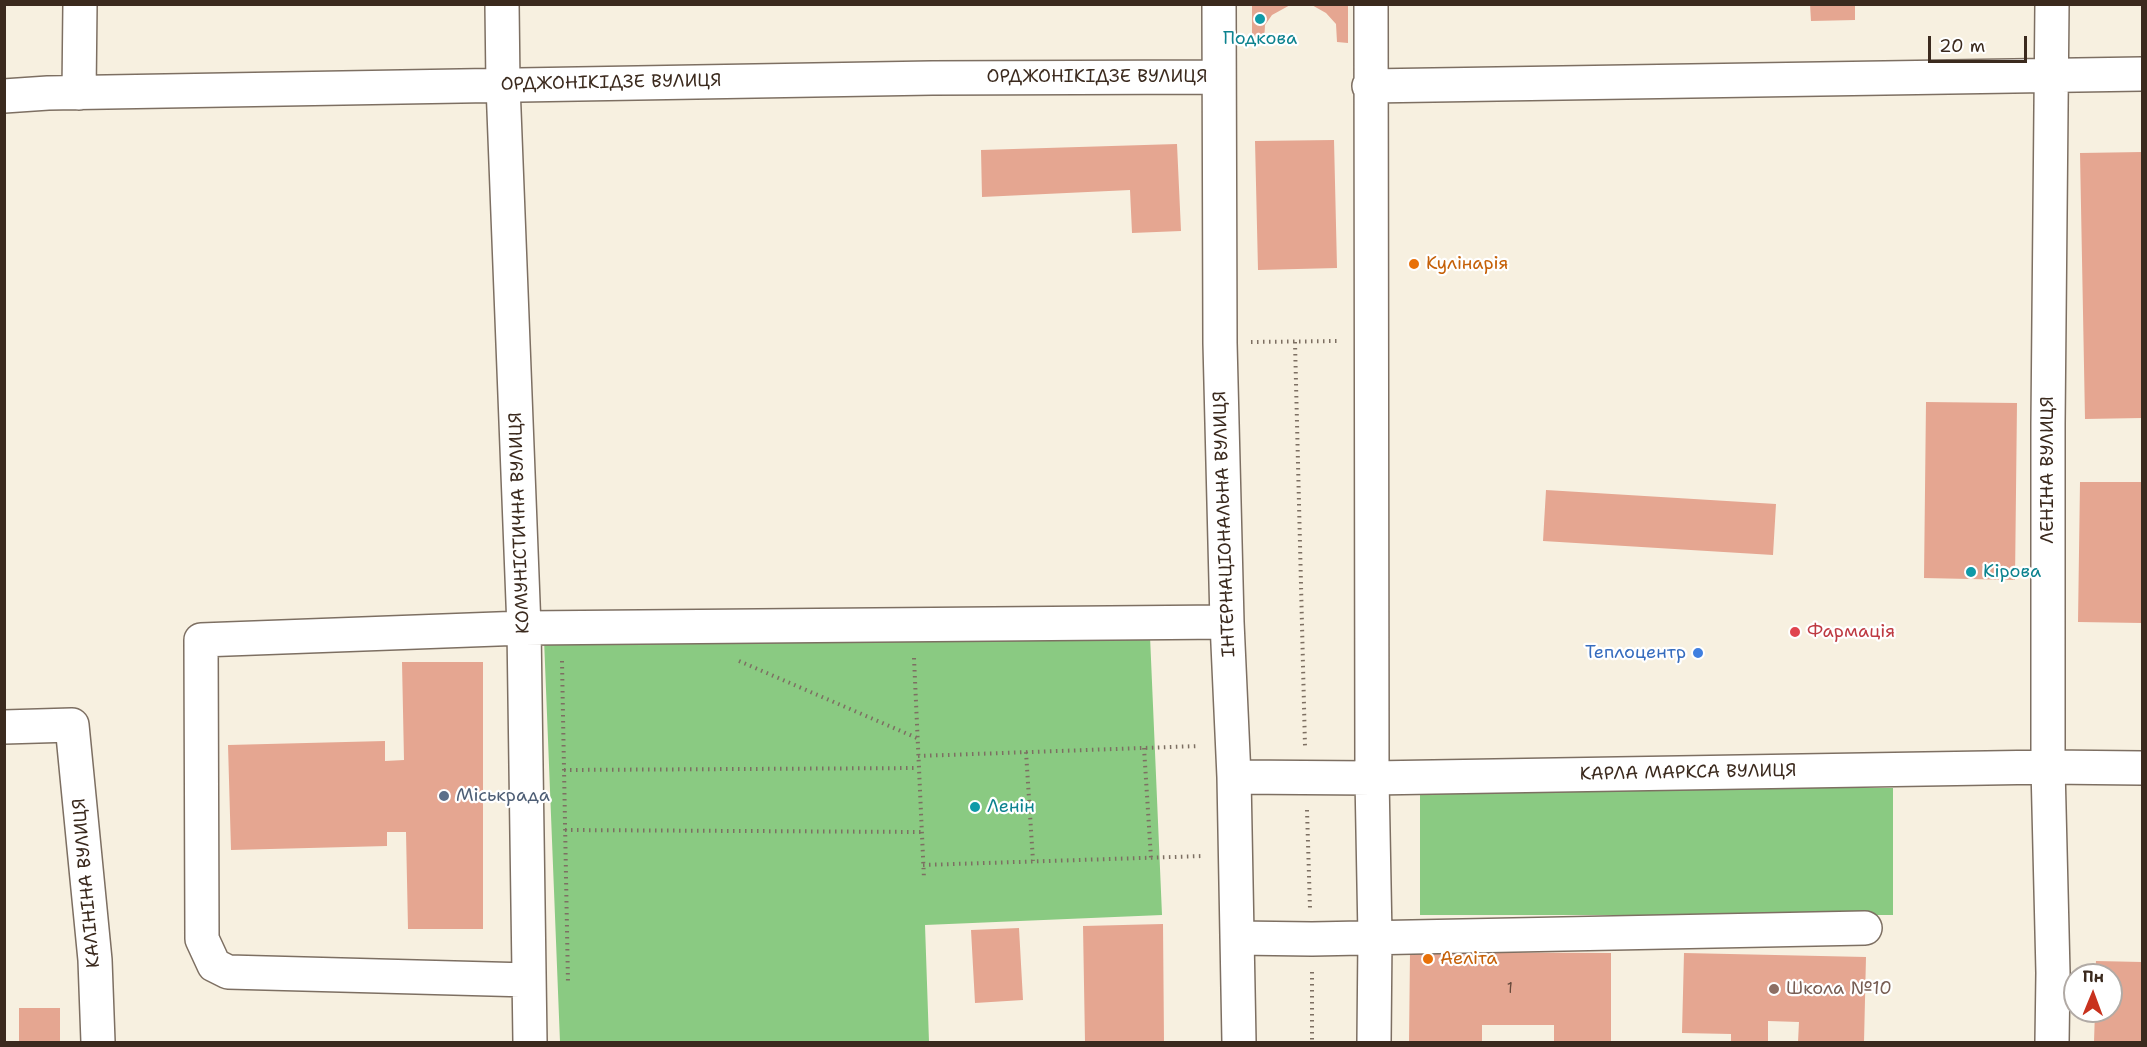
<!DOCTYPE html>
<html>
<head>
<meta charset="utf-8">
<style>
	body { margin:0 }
	#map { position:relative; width:2147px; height:1047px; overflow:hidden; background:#f7f0e0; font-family:"Shantell Sans",sans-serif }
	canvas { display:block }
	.frame { position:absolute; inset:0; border:6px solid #3b2a1e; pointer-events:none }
	.north { position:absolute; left:2063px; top:963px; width:60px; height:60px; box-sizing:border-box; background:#fff; border:2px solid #b1aaa5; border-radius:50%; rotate:1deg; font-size:16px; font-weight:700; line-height:24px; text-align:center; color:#3b2a1e }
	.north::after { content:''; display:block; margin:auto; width:21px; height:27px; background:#c8321e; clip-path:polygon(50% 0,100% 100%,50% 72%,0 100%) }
	.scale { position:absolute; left:1928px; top:36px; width:99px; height:27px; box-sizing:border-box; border:3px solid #3b2a1e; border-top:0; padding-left:8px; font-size:18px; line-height:21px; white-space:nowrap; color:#3b2a1e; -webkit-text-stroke:4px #fff; paint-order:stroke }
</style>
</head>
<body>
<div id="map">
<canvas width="2147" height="1047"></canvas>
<div class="frame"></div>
<div class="north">Пн</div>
<div class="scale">20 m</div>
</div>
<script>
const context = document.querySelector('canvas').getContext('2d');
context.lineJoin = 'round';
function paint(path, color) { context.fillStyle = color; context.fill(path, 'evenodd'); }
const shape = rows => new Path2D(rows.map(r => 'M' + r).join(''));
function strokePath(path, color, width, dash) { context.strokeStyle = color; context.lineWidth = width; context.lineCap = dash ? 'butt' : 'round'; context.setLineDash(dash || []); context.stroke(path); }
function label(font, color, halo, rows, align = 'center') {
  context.font = font + ' "Shantell Sans",sans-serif'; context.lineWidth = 4.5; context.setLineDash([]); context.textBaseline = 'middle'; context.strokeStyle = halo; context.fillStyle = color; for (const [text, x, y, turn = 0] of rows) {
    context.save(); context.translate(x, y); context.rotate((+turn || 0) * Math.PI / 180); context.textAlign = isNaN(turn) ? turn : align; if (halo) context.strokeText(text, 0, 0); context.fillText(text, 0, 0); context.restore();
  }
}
paint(shape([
	[1150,636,1162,915,925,925,929,1042,560,1042,544,639],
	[1420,788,1893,788,1893,915,1420,915]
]), '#8aca82');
paint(shape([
	[1252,4,1292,4,1272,15,1265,25,1264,43,1252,44],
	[1310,4,1348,4,1348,43,1337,42,1336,24,1326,13],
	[1810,4,1855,4,1855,20,1811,21],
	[1334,140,1337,268,1258,270,1255,141],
	[1177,144,1181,231,1132,233,1130,190,982,197,981,150],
	[2142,152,2142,418,2085,419,2080,153],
	[1926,402,2017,403,2015,580,1924,578],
	[2080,482,2142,482,2142,623,2078,622],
	[1546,490,1776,504,1773,555,1543,541],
	[402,662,483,662,483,929,408,929,406,832,387,832,387,846,231,850,228,745,385,741,385,761,404,760],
	[1163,924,1164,1042,1085,1042,1083,926],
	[1019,928,1023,1000,975,1003,971,930],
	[1410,952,1611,953,1611,1042,1554,1042,1554,1025,1482,1025,1482,1042,1409,1042],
	[1684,953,1866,957,1864,1042,1798,1042,1799,1022,1768,1021,1768,1042,1731,1042,1731,1034,1682,1033],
	[2096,961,2142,962,2142,1042,2094,1042,2095,1011,2111,1011,2111,975,2095,975],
	[19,1008,60,1008,60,1042,19,1042]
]), '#e5a691');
const minor = shape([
	[502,4,503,85,524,628,530,1042],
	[1219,4,1220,343,1227,622,1234,777,1239,1042],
	[1371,4,1372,778,1375,937,1374,1042],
	[2052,4,2048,423,2048,767,2053,973,2052,1042],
	[1369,86,2142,74],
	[79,93,80,4],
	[4,96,48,93,932,78,1218,77],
	[4,727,72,725,95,960,98,1042],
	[1234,777,1372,778,2048,767,2142,768],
	[1237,938,1312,939,1865,928],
	[529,980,228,972,214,965,202,939,201,640,524,628,1227,622]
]);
strokePath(minor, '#7d6f62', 36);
strokePath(shape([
	[1251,342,1340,341],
	[1295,342,1305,746],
	[914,658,924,879],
	[562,661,568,983],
	[739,661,917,738],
	[1144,748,1151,858],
	[1026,752,1033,861],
	[918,756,1199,746],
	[564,770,918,768],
	[1307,810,1310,908],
	[565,830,921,832],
	[923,865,1204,856],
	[1312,972,1312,1042]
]), '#7d6f62', 4, [1.5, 4.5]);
strokePath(minor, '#fff', 33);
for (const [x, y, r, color] of [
	[1260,19,6,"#0f9aa8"],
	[1414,264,6,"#e8710a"],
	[1971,572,6,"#0f9aa8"],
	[1795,632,6,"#e0444e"],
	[1698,653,6,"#3f7fe0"],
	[444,796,6,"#5c6f8a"],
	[975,807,6,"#0f9aa8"],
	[1428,959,6,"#e8710a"],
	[1774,989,6,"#8d6e63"]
]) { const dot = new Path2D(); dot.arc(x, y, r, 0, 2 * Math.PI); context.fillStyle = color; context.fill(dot); strokePath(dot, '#fff', 2); }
label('15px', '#66493b', null, [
	["1",1510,989]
]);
label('18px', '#0d838f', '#fff', [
	["Подкова",1260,39,"center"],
	["Кірова",1983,572],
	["Ленін",987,807]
], 'left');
label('18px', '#3b2a1e', '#fff', [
	["ОРДЖОНІКІДЗЕ ВУЛИЦЯ",1097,77],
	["ОРДЖОНІКІДЗЕ ВУЛИЦЯ",611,83,-1],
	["ЛЕНІНА ВУЛИЦЯ",2048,470,-90],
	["КОМУНІСТИЧНА ВУЛИЦЯ",520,523,-92],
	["ІНТЕРНАЦІОНАЛЬНА ВУЛИЦЯ",1225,524,-92],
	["КАРЛА МАРКСА ВУЛИЦЯ",1688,773,-1],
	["КАЛІНІНА ВУЛИЦЯ",87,883,-95]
]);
label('18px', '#c56008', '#fff', [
	["Кулінарія",1426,264],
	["Аеліта",1440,959]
], 'left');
label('18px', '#be3a42', '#fff', [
	["Фармація",1807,632]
], 'left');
label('18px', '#366cbe', '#fff', [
	["Теплоцентр",1686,653]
], 'right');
label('18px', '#4e5e75', '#fff', [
	["Міськрада",456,796]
], 'left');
label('18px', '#785e54', '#fff', [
	["Школа №10",1786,989]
], 'left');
</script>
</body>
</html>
